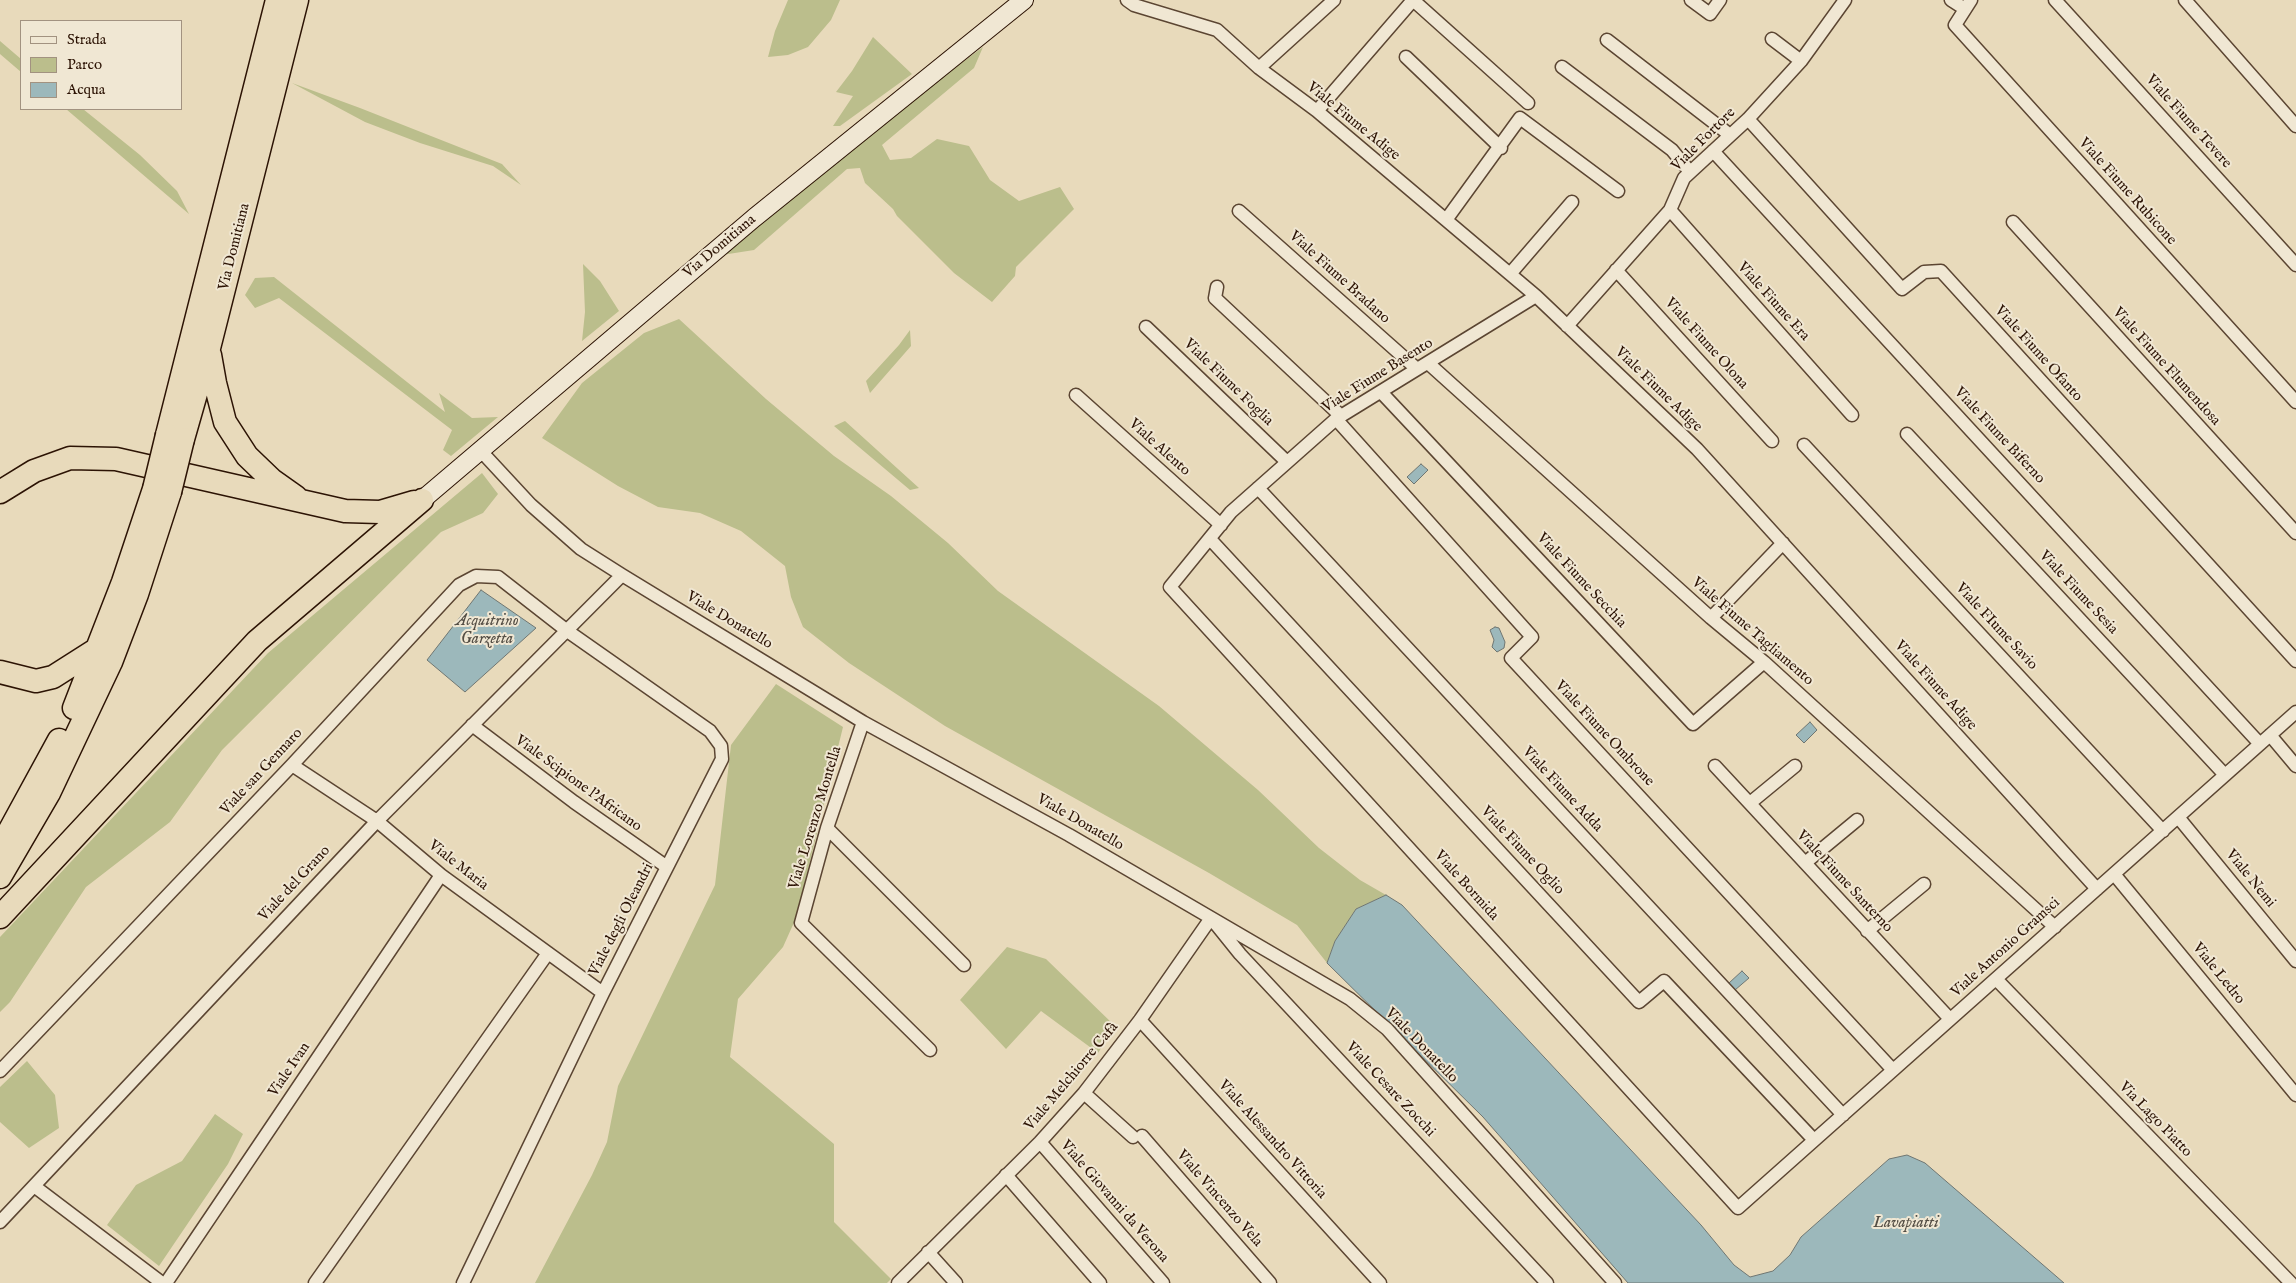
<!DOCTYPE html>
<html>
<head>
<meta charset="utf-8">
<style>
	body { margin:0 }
	#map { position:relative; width:2296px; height:1283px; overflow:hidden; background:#e8dabb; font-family:"IM FELL English",serif }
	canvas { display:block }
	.legend { position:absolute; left:20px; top:20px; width:162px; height:90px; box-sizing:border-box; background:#f0e7d3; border:1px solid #a29280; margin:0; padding:6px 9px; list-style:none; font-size:15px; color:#2c1304 }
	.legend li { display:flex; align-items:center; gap:10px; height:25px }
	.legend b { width:25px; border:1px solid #a29280 }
</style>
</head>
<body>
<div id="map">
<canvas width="2296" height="1283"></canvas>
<ul class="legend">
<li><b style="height:6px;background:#f0e7d3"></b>Strada</li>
<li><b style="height:14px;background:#bbbe8c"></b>Parco</li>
<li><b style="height:14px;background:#9cb8bb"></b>Acqua</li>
</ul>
</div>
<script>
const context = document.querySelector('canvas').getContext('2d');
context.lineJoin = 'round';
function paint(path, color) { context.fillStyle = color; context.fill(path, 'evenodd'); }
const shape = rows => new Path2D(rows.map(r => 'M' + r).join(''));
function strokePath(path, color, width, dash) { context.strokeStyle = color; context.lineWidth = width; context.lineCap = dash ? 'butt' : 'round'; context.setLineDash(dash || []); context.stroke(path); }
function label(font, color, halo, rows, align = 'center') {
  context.font = font + ' "IM FELL English",serif'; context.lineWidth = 4; context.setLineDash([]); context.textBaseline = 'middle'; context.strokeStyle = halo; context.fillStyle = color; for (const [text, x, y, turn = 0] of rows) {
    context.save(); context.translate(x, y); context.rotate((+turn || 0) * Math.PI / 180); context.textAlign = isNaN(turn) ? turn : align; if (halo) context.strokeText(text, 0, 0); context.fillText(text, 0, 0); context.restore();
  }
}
paint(shape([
	[788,0,840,0,831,20,808,47,788,55,768,57,775,31],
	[873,37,912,74,840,126,833,126,853,96,836,92,852,71],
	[0,41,21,59,21,72,0,54],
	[983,47,974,68,882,145,890,160,911,158,937,139,969,146,990,180,1019,201,1060,187,1074,209,1016,267,1015,276,992,302,954,273,897,216,893,209,865,183,860,168,847,169,754,250,722,255,890,116],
	[292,83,360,108,502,164,521,185,493,166,420,143,365,122],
	[66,109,83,109,140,155,177,191,189,214],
	[583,264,600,281,619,311,582,341,585,312],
	[274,277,445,412,439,393,472,418,498,417,451,456,443,450,452,430,279,298,255,308,245,295,255,278],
	[679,319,766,399,834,456,891,496,948,543,998,591,1159,706,1258,790,1319,848,1360,880,1386,895,1356,909,1335,941,1327,963,1297,925,1209,873,945,726,849,663,803,627,791,597,785,566,741,531,700,513,658,507,618,486,542,438,582,383,644,333],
	[910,330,911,346,870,393,866,381,899,345],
	[845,421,919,488,910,490,834,426],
	[482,473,498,494,483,513,441,532,222,750,170,822,86,887,10,1002,0,1012,0,937,268,653],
	[776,684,843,727,796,918,783,947,738,999,730,1057,834,1144,834,1222,891,1279,887,1283,535,1283,592,1175,607,1142,618,1086,715,885,731,745],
	[1007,947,1046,959,1115,1026,1098,1053,1041,1011,1006,1049,960,1000],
	[27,1061,55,1095,59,1128,29,1148,0,1122,0,1087],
	[215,1114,243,1134,228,1164,159,1266,107,1225,136,1185,182,1161]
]), '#bbbe8c');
const water = shape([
	[1421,464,1428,470,1414,484,1407,477,1421,464],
	[481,590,536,628,465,692,427,660,481,590],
	[1495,627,1499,628,1505,642,1504,648,1497,652,1492,647,1494,640,1490,630,1495,627],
	[1810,722,1817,730,1804,743,1796,735,1810,722],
	[1386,895,1402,905,1701,1225,1734,1265,1750,1277,1773,1271,1790,1255,1801,1237,1889,1159,1907,1155,1925,1163,2064,1283,1628,1283,1483,1117,1327,963,1335,941,1356,909,1386,895],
	[1742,971,1749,978,1735,990,1729,983,1742,971]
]);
paint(water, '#9cb8bb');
strokePath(water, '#6f7672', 1);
const street = shape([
	[1127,0,1134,5,1217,30,1259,68,1317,111,1536,296,1697,449,2097,889],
	[1413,0,1528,103],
	[1691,0,1710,14,1720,0],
	[1951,0,1965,9],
	[1971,0,1955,25,2296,402],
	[2055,0,2296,265],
	[2185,0,2296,126],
	[1772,39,1801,61],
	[1607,40,1730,135],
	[1406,57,1501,148],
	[1562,67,1672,150,1690,172],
	[1259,68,1334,0],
	[1317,111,1413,0],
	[1748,119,1902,289,1924,272,1941,271,2296,661],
	[1713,151,2260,744],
	[1670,210,1852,415],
	[1239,211,1417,369],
	[1446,220,1520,118,1618,191],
	[2013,222,2296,533],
	[1616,270,1772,441],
	[1510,274,1572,202],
	[1217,287,1215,298,1341,416],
	[1536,296,1336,419,1231,512,1170,587,1738,1208,2296,712],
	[1567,326,1670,210,1684,178,1748,119,1801,61,1845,0],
	[1146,327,1287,462],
	[1428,363,1711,618,1764,662,2055,927],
	[1381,392,1693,724,1764,662],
	[1076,395,1221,525],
	[1336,419,1532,637,1511,658,1892,1069],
	[1907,434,2225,775],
	[1804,445,2163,831],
	[480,450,531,505,581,549,622,575,863,722,1069,835,1350,999,1387,1029,1615,1283],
	[1258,488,1843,1115],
	[1210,539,1639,1002,1664,981,1814,1140],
	[1711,618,1783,543],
	[863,722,827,828,801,923,930,1050],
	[472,725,574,802,667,867],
	[2270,735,2296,766],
	[292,765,377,821,441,875,603,993],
	[1715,766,1950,1019],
	[1750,803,1795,766],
	[2178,817,2296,961],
	[827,828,964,965],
	[1805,863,1857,820],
	[2114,874,2296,1095],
	[1867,931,1924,884],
	[1996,979,2291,1283],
	[1140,1020,1380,1283],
	[0,1071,292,765,459,585,476,576,498,577,566,630,710,731,721,746,722,759,603,993,463,1283],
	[1084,1093,1133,1137],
	[1142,1136,1270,1283],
	[1040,1142,1163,1283],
	[1006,1175,1100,1283],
	[34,1186,162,1283],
	[0,1222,377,821,622,575],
	[928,1252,956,1283],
	[166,1283,441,875],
	[315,1283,548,953],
	[898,1283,1040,1142,1084,1093,1140,1020,1211,918,1240,954,1547,1283]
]);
const secondary = shape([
	[422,500,754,218,1024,0]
]);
const highway = shape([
	[210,355,215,383,225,422,247,456,272,480,296,497],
	[167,435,277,0],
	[183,439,209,348,297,0],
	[0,492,34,471,70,458,116,459,345,511,380,512,414,502],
	[0,672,36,681,53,677,97,649],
	[74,708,123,582,154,489],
	[0,848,59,740],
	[0,877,49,793,111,662,137,594,170,492],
	[0,917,257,641,422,500]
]);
strokePath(street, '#5b4532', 15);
strokePath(secondary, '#2c1304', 20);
strokePath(highway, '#2c1304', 25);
strokePath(street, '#f0e7d3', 12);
strokePath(secondary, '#f0e7d3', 18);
strokePath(highway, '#e8dabb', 22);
const highwayBridge = shape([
	[154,489,167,435],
	[170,492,183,439]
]);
strokePath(highwayBridge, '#2c1304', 25, []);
strokePath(highwayBridge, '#e8dabb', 22);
label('15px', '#2c1304', '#f0e7d3', [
	["Viale Fiume Adige",1353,122,39],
	["Viale Fiume Tevere",2188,122,48],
	["Viale Fortore",1704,140,-45],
	["Viale Fiume Rubicone",2127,192,48],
	["Via Domitiana",235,247,-76],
	["Via Domitiana",720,247,-40],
	["Viale Fiume Bradano",1339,278,42],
	["Viale Fiume Era",1773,302,48],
	["Viale Fiume Olona",1706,344,48],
	["Viale Fiume Ofanto",2038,354,48],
	["Viale Fiume Flumendosa",2166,367,48],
	["Viale Fiume Basento",1378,376,-32],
	["Viale Fiume Foglia",1228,383,44],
	["Viale Fiume Adige",1658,390,44],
	["Viale Fiume Biferno",1999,436,47],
	["Viale Alento",1159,448,42],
	["Viale Fiume Secchia",1581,581,47],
	["Viale Fiume Sesia",2078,593,47],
	["Viale Donatello",729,621,31],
	["Viale FIume Savio",1996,627,47],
	["Viale Fiume Tagliamento",1752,632,41],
	["Viale Fiume Adige",1935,686,48],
	["Viale Fiume Ombrone",1604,734,47],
	["Viale san Gennaro",262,772,-47],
	["Viale Scipione l'Africano",578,784,36],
	["Viale Fiume Adda",1562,790,47],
	["Viale Lorenzo Montella",816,818,-73],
	["Viale Donatello",1080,823,30],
	["Viale Fiume Oglio",1522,851,47],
	["Viale Maria",458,866,38],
	["Viale Nemi",2250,879,51],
	["Viale Fiume Santerno",1844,882,47],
	["Viale del Grano",295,884,-47],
	["Viale Bormida",1466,886,48],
	["Viale degli Oleandri",622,920,-63],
	["Viale Antonio Gramsci",2006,948,-42],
	["Viale Ledro",2218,974,51],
	["Viale Donatello",1421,1046,46],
	["Viale Ivan",290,1070,-56],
	["Viale Melchiorre Cafà",1072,1077,-50],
	["Viale Cesare Zocchi",1390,1090,47],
	["Via Lago Piatto",2155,1120,46],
	["Viale Alessandro Vittoria",1272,1140,48],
	["Viale Vincenzo Vela",1219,1199,49],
	["Viale Giovanni da Verona",1114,1202,49]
]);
label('italic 16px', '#534d44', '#f0e7d3', [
	["Acquitrino",487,622],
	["Garzetta",487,640],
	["Lavapiatti",1906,1224]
]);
</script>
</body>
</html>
